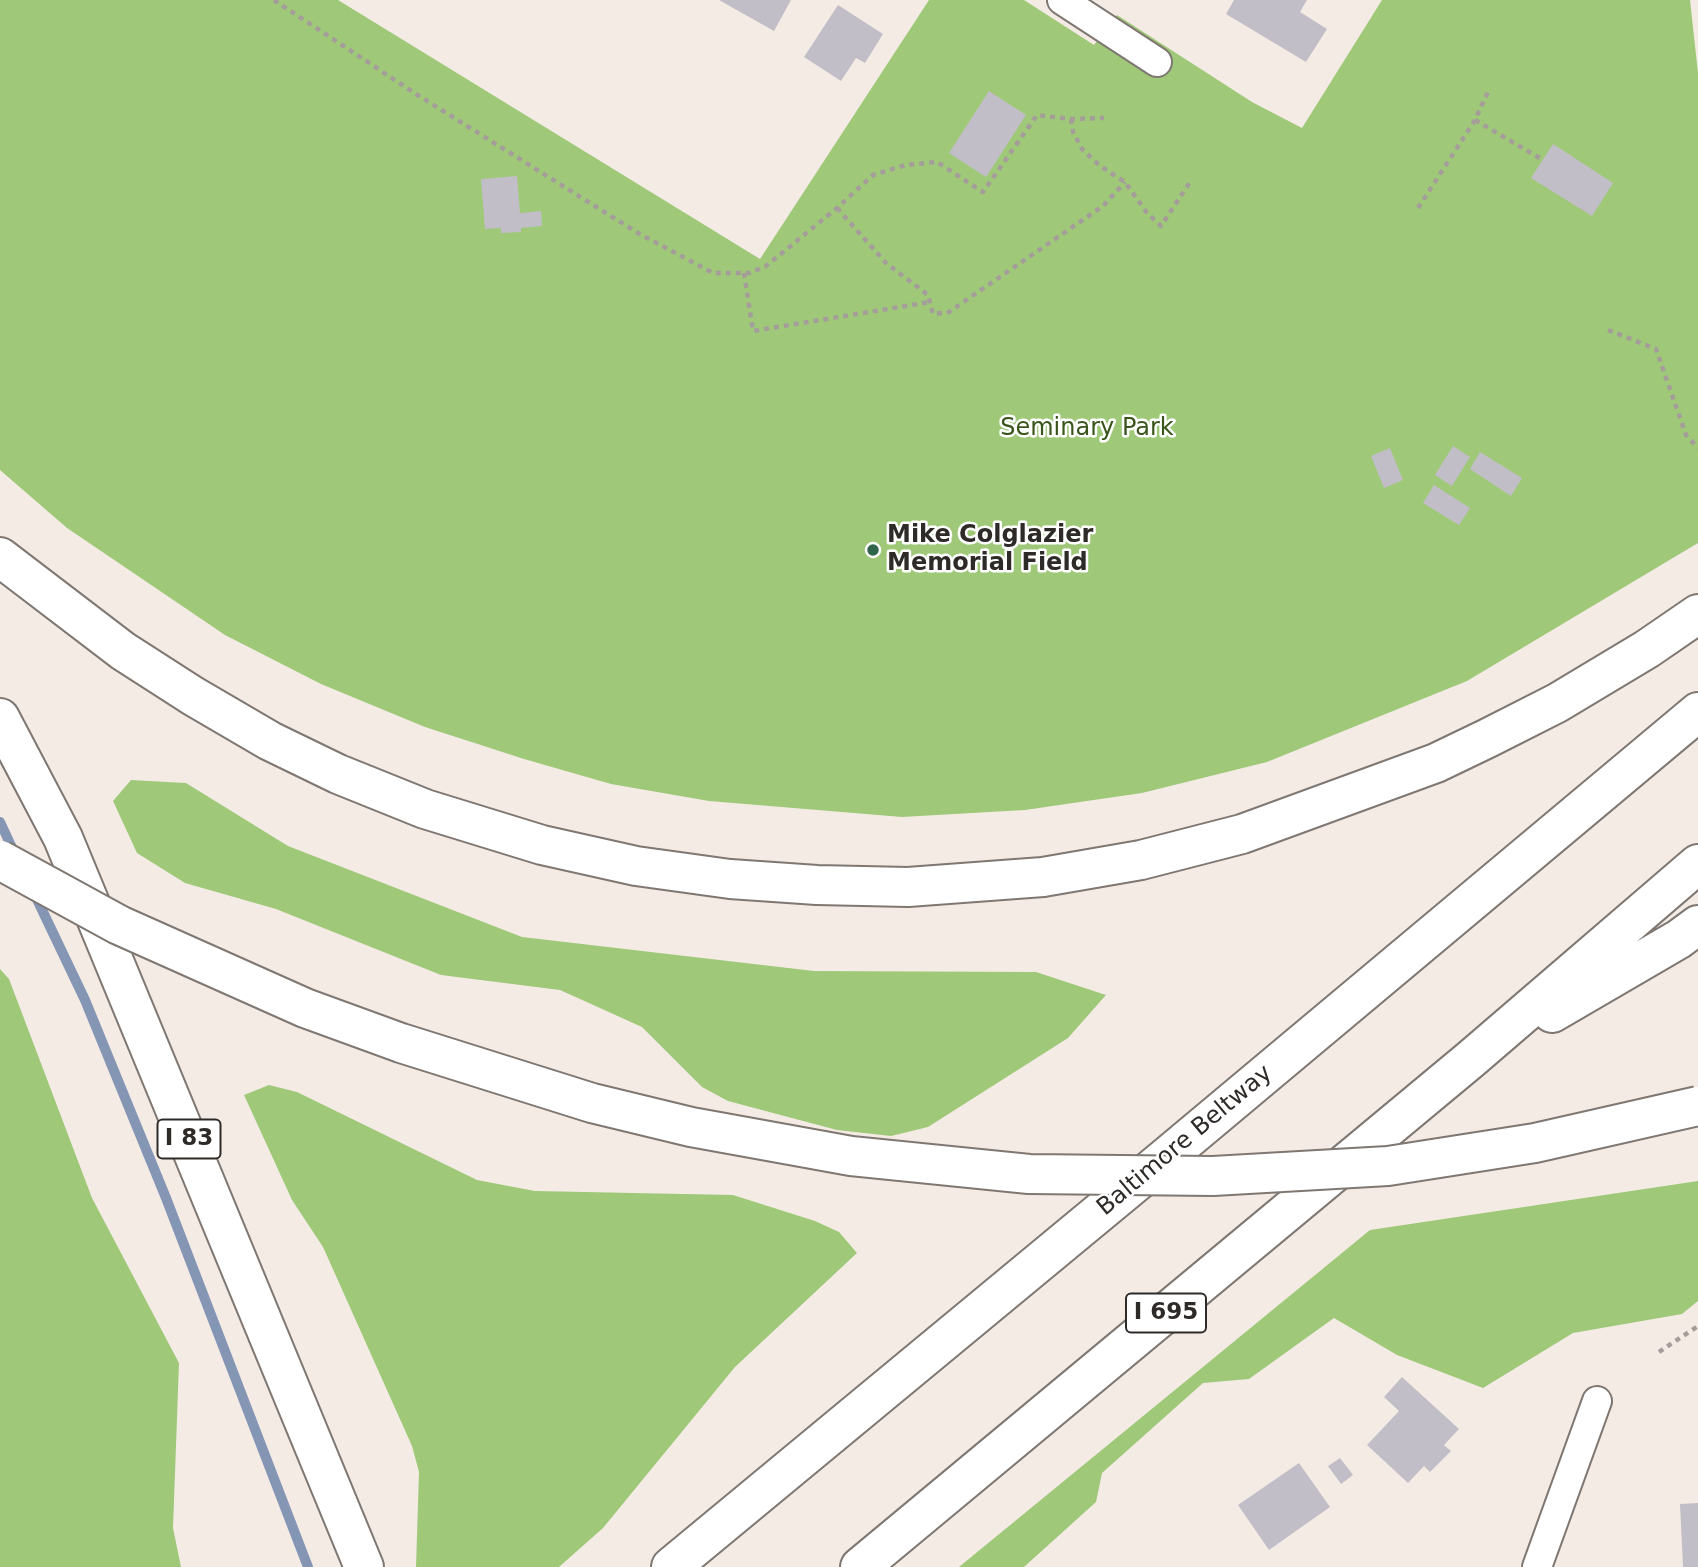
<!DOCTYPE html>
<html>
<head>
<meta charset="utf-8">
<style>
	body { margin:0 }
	canvas { display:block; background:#f4ebe5 }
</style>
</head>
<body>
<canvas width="1698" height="1567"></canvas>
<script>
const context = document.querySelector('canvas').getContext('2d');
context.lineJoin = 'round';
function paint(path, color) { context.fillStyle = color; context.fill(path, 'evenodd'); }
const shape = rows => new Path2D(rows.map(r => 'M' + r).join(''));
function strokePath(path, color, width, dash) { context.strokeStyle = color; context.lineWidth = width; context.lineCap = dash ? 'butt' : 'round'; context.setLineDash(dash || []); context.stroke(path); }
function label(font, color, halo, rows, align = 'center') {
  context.font = font + ' "DejaVu Sans",sans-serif'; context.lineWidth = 5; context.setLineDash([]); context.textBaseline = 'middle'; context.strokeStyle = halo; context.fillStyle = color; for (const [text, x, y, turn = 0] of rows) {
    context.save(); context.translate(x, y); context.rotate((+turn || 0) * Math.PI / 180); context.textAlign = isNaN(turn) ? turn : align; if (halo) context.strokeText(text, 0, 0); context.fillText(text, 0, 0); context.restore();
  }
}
paint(shape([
	[0,0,338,0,760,259,929,0,1024,0,1094,45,1117,15,1252,102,1302,128,1382,0,1690,0,1698,73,1698,543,1467,681,1267,762,1142,793,1025,810,902,817,709,801,611,784,524,759,425,727,321,684,225,635,67,528,0,470],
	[131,780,186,783,288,846,522,937,814,971,1036,972,1106,995,1068,1038,928,1127,891,1136,837,1130,728,1101,702,1087,642,1027,560,990,441,975,276,909,185,883,137,853,113,801],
	[0,969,9,979,92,1198,179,1363,173,1528,181,1567,0,1567],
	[269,1085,297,1092,477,1180,535,1191,733,1195,815,1221,839,1232,857,1253,735,1367,603,1528,559,1567,416,1567,419,1472,412,1446,323,1247,292,1200,244,1095],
	[1698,1181,1698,1301,1682,1314,1573,1333,1483,1388,1397,1355,1334,1318,1249,1379,1203,1383,1102,1473,1096,1502,1024,1567,959,1567,1370,1230]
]), '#9fc979');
strokePath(shape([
	[0,822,15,854],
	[33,891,85,1000,166,1198,308,1567]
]), '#8596b5', 10);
paint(shape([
	[719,0,791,0,774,31],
	[1234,0,1307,0,1300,12,1327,29,1306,62,1226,14],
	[838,5,883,34,865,63,856,58,841,81,804,57],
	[989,91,1026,115,986,177,949,153],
	[1553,144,1613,183,1592,216,1531,178],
	[517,176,520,213,541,211,542,226,521,228,521,232,501,233,501,228,485,229,481,179],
	[1453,446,1470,457,1452,486,1435,475],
	[1390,448,1403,480,1384,488,1371,456],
	[1480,452,1522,478,1511,496,1470,469],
	[1434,485,1470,508,1459,525,1423,503],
	[1402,1377,1459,1429,1444,1445,1451,1451,1430,1472,1424,1466,1408,1483,1367,1445,1399,1411,1384,1397],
	[1340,1458,1353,1475,1341,1484,1328,1466],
	[1299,1463,1330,1507,1269,1550,1238,1505],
	[1698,1503,1698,1567,1683,1567,1680,1504]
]), '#c2bec7');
const street = shape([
	[1062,0,1157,62],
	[1537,1567,1597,1401]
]);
const highway = shape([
	[0,557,123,651,193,696,270,741,338,774,425,809,542,845,636,866,730,879,817,885,908,887,1043,877,1141,860,1242,834,1436,763,1488,738,1557,703,1647,649,1698,614],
	[0,718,63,838,364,1567],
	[1552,1013,1679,939,1698,925],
	[671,1567,1164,1159,1698,712],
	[860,1567,1471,1059,1698,864]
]);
strokePath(street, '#7f7771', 32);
strokePath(highway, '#7f7771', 42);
strokePath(shape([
	[274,0,416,94,638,233,713,273,750,273,766,266,837,208,873,175,906,165,937,162,983,192,1037,115,1071,119,1104,118],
	[1071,119,1073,132,1082,149,1099,165,1125,182,1147,213,1161,226,1190,182],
	[1475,120,1543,160],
	[837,208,886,263,928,295,933,314,949,312,1103,206,1125,182],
	[1418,208,1475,120,1488,92],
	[744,273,753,331,930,302],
	[1608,330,1656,349,1686,435,1698,448],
	[1659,1352,1698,1326]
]), '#a49d99', 4.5, [5, 5]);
strokePath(street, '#fff', 28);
strokePath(highway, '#fff', 38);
const highwayBridge = shape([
	[0,860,119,925,305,1008,401,1043,592,1103,691,1127,851,1156,1029,1174,1213,1176,1388,1166,1535,1143,1698,1106]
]);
strokePath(highwayBridge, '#7f7771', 42, []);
strokePath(highwayBridge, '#fff', 38);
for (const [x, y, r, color] of [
	[873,550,7,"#316549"]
]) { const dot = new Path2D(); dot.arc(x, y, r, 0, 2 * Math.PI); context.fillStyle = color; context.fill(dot); strokePath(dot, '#fff', 2.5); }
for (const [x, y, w] of [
	[189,1139,63],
	[1166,1313,80]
]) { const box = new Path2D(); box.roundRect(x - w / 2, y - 19.5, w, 39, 5); context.fillStyle = '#fff'; context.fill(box); strokePath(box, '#2e2a28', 2); }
label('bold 23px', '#2e2a28', null, [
	["I 83",189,1139],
	["I 695",1166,1313]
]);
label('24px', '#3a551c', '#fff', [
	["Seminary Park",1087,429]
]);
label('bold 24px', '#2e2a28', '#fff', [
	["Mike Colglazier",887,536],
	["Memorial Field",887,564]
], 'left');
label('24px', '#2e2a28', '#fff', [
	["Baltimore Beltway",1185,1141,-40]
]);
</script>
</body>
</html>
